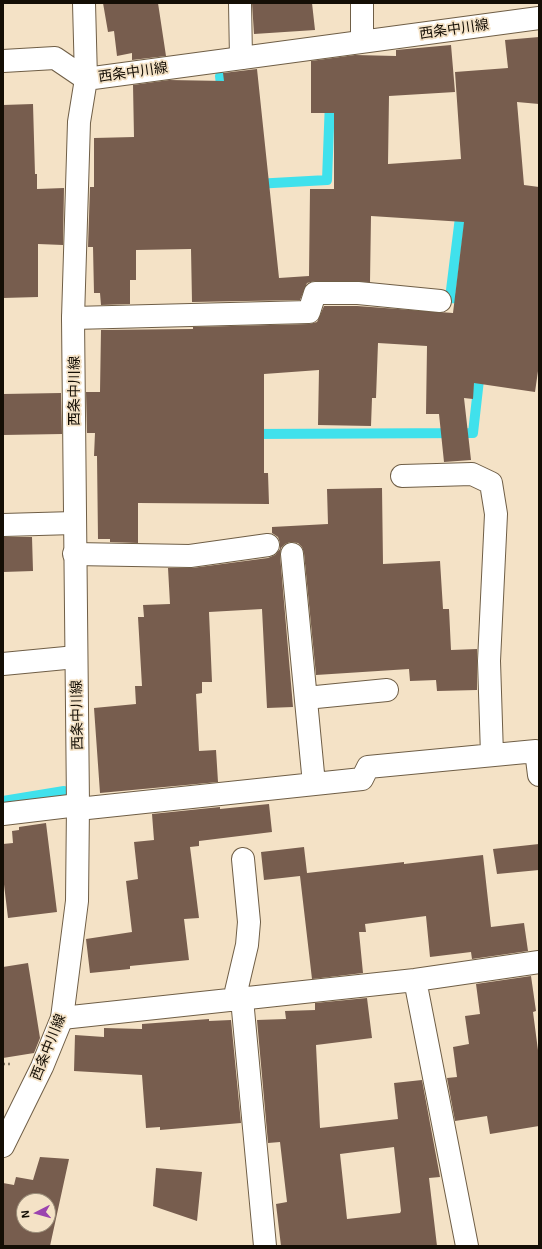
<!DOCTYPE html>
<html>
<head>
<meta charset="utf-8">
<style>
	body { margin:0 }
	#map { position:relative; width:542px; height:1249px; overflow:hidden; background:#f4e2c6; font-family:"Exo 2",sans-serif }
	canvas { display:block }
	.frame { position:absolute; inset:0; border:4px solid #140e05; pointer-events:none }
	.north { position:absolute; left:16px; top:1193px; width:40px; height:40px; box-sizing:border-box; background:#f4e2c6; border:1px solid #9a8d79; border-radius:50%; rotate:264deg; font-size:11px; font-weight:700; line-height:16px; text-align:center; color:#140e05 }
	.north::after { content:''; display:block; margin:auto; width:14px; height:18px; background:#9b43af; clip-path:polygon(50% 0,100% 100%,50% 72%,0 100%) }
</style>
</head>
<body>
<div id="map">
<canvas width="542" height="1249"></canvas>
<div class="frame"></div>
<div class="north">N</div>
</div>
<script>
const context = document.querySelector('canvas').getContext('2d');
context.lineJoin = 'round';
const shape = rows => new Path2D(rows.map(r => 'M' + r).join(''));
function strokePath(path, color, width, dash) { context.strokeStyle = color; context.lineWidth = width; context.lineCap = dash ? 'butt' : 'round'; context.setLineDash(dash || []); context.stroke(path); }
function paint(path, color) { context.fillStyle = color; context.fill(path, 'evenodd'); }
function label(font, color, halo, rows, align = 'center') {
  context.font = font + ' "Exo 2","Noto Sans JP",sans-serif'; context.lineWidth = 3.5; context.setLineDash([]); context.textBaseline = 'middle'; context.strokeStyle = halo; context.fillStyle = color; for (const [text, x, y, turn = 0] of rows) {
    context.save(); context.translate(x, y); context.rotate((+turn || 0) * Math.PI / 180); context.textAlign = isNaN(turn) ? turn : align; if (halo) context.strokeText(text, 0, 0); context.fillText(text, 0, 0); context.restore();
  }
}
strokePath(shape([
	[220,76,222,94],
	[255,184,327,180,330,101],
	[461,209,450,298,463,299,463,303],
	[250,434,473,433,480,371],
	[3,801,64,791]
]), '#40e1ec', 10);
paint(shape([
	[103,3,158,3,166,56,132,60,132,53,117,56,114,31,108,32],
	[252,3,312,3,315,30,254,34],
	[539,37,539,104,517,102,524,185,539,187,539,364,535,392,474,383,473,399,464,398,471,460,444,462,439,414,426,414,427,346,378,343,376,398,372,398,371,426,318,425,319,370,264,374,264,473,268,473,269,504,138,503,138,543,110,542,110,539,98,539,97,456,94,456,95,433,87,433,86,392,100,392,101,330,193,329,193,327,309,324,317,322,324,306,357,306,453,313,464,222,371,216,370,282,315,281,307,283,300,300,192,302,191,249,136,250,136,280,130,280,130,304,101,305,100,293,94,293,93,247,88,247,90,187,94,187,94,138,134,137,133,85,169,80,224,81,223,73,257,69,279,278,309,276,310,189,334,189,334,113,311,113,311,61,355,55,396,56,396,50,451,45,455,92,389,96,388,164,461,159,455,72,508,68,505,40],
	[33,104,35,174,37,174,37,189,64,188,63,245,38,244,38,297,3,298,3,105],
	[61,393,62,434,3,435,3,394],
	[382,488,383,564,440,561,443,609,449,609,451,650,477,649,477,690,437,691,436,680,410,681,409,669,316,675,304,553,302,547,298,543,290,542,285,544,281,548,280,555,293,707,267,708,262,609,209,612,212,682,202,682,202,693,196,694,199,751,216,750,218,782,100,793,94,708,136,704,135,686,142,686,138,617,144,617,143,605,170,604,168,568,192,568,268,558,275,555,280,549,280,543,278,537,272,533,272,527,328,524,327,489],
	[3,537,32,537,33,571,3,572],
	[269,804,272,832,199,841,199,846,190,847,199,918,184,919,189,960,130,966,130,969,90,973,86,939,132,932,126,881,138,879,134,842,154,840,152,814,220,807,220,809],
	[46,823,57,912,8,918,3,876,3,844,13,843,12,831,19,830,19,827],
	[539,844,539,870,497,874,493,849],
	[304,847,307,873,404,862,404,864,483,855,491,927,524,923,528,951,472,959,471,952,430,957,426,916,365,924,366,932,359,932,363,973,312,979,300,876,264,880,261,852],
	[28,963,40,1038,34,1053,3,1058,3,967],
	[531,976,536,1011,533,1012,539,1058,539,1126,490,1134,487,1116,455,1121,447,1078,457,1077,453,1047,469,1044,465,1016,480,1014,476,984],
	[367,998,372,1038,316,1045,320,1128,398,1119,394,1083,422,1080,440,1177,429,1178,437,1246,281,1246,276,1204,287,1202,280,1142,268,1143,257,1020,286,1019,285,1011,315,1010,315,1003],
	[394,1147,401,1211,400,1213,347,1219,340,1154],
	[209,1019,209,1021,231,1020,241,1123,160,1130,160,1127,146,1128,142,1075,74,1071,75,1035,104,1037,104,1028,142,1029,142,1024],
	[40,1157,69,1159,50,1246,3,1246,3,1183,14,1185,16,1177,33,1180],
	[24,1201,48,1201,48,1225,24,1225],
	[156,1168,202,1172,197,1221,153,1206]
]), '#775d4e');
const minor = shape([
	[84,3,86,79],
	[240,3,241,58],
	[362,3,362,41],
	[3,61,55,58,86,79],
	[73,318,309,312,315,293,358,293,440,301],
	[402,476,472,474,491,483,496,514,489,661,492,755],
	[3,525,74,523],
	[74,554,190,556,268,545],
	[292,554,314,784],
	[3,664,76,657],
	[306,698,387,690],
	[78,809,362,779,368,767,536,751,539,775],
	[3,814,78,805],
	[415,980,467,1246],
	[242,999,265,1246],
	[234,1000,247,945,249,922,243,859],
	[62,1018,415,980,539,962]
]);
const major = shape([
	[3,1146,42,1067,62,1018,77,901,78,805,73,318,79,122,86,79,539,18]
]);
strokePath(minor, '#6f5e46', 24);
strokePath(major, '#6f5e46', 24);
strokePath(shape([
	[3,1064,11,1064]
]), '#897d6a', 2.5, [2, 3]);
strokePath(minor, '#fff', 22);
strokePath(major, '#fff', 22);
label('14px', '#140e05', '#f4e2c6', [
	["西条中川線",454,29,-8],
	["西条中川線",133,72,-8],
	["西条中川線",74,391,-90],
	["西条中川線",77,715,-91],
	["西条中川線",48,1047,-68]
]);
</script>
</body>
</html>
